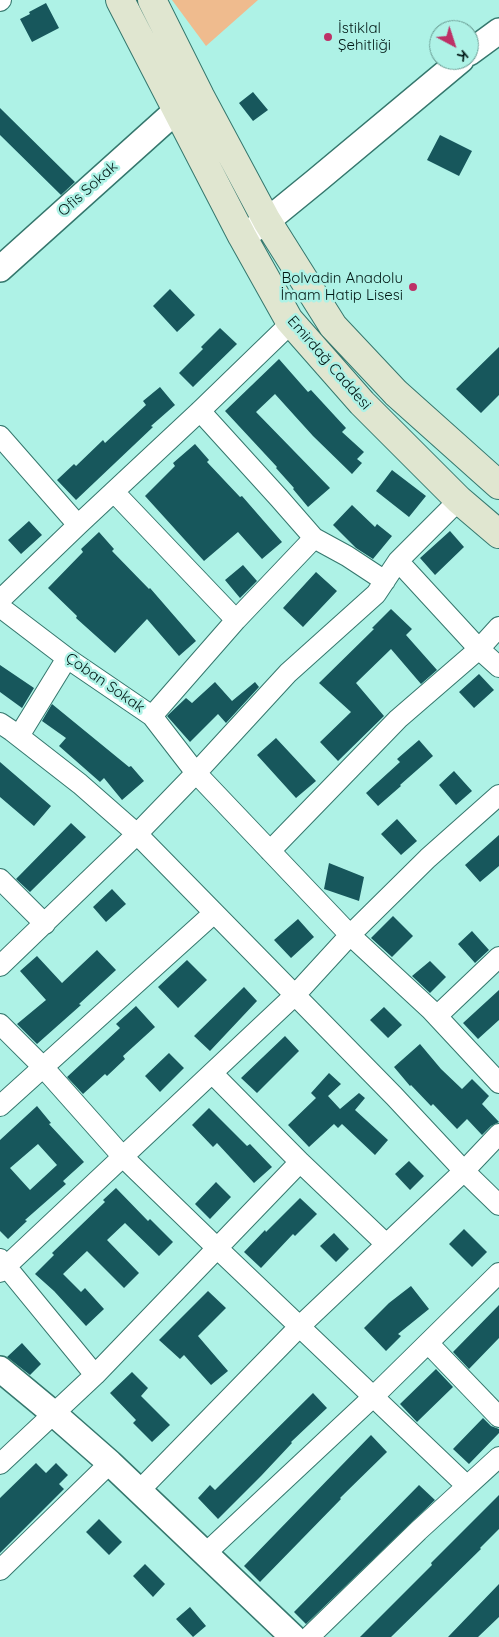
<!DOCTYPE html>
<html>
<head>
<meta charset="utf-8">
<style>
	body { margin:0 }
	#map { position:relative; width:499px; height:1637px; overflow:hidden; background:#aef2e6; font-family:Quicksand,sans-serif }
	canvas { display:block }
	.north { position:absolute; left:429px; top:20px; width:50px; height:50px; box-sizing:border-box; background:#aef2e6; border:1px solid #689b92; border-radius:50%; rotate:140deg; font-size:14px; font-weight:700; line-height:20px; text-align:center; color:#001815 }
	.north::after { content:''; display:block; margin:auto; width:18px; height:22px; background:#bd3166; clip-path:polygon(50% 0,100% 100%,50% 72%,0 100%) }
</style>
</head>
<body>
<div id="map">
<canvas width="499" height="1637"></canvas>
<div class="north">K</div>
</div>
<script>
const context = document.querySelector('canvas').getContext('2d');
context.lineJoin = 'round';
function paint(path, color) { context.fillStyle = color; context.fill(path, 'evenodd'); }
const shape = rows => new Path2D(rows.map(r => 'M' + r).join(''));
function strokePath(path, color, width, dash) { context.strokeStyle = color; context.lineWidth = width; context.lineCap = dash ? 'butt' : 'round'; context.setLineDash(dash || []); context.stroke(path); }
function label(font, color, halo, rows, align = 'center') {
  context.font = font + ' Quicksand,sans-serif'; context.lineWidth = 5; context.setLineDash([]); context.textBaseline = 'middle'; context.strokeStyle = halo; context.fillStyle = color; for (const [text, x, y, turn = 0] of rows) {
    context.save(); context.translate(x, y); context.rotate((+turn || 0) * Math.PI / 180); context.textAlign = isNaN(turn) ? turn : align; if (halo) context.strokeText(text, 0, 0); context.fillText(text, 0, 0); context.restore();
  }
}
paint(shape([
	[172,0,258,0,206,46]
]), '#efbb8e');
paint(shape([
	[46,3,59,28,32,42,20,19,30,14,29,12],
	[253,92,268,110,253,121,239,103],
	[0,108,75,182,61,195,0,135],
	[440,135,472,151,459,176,427,160],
	[170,289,195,315,177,332,153,306],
	[220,328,237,344,193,387,179,373,203,349,201,347],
	[499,347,499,395,481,413,456,389],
	[279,359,308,392,311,390,346,428,342,432,364,452,357,459,362,463,352,474,313,436,275,394,256,412,330,488,308,507,293,489,294,488,276,468,277,467,225,411],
	[160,387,175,405,151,426,153,427,76,500,57,480,74,464,76,466,103,440,105,443,146,405,143,401],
	[195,444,209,460,207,462,240,497,242,496,282,542,262,559,238,532,204,561,145,496,175,466,173,463],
	[392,470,426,496,409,517,376,491],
	[352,505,375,527,377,524,392,536,373,559,356,548,333,525],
	[29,521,42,535,21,554,8,540],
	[450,531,464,547,435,575,420,558],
	[99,532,114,549,112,551,149,589,150,588,196,641,179,656,147,619,115,653,76,618,77,616,48,588,83,552,81,549],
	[243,565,257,581,240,598,225,580],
	[316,572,337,591,303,627,283,608],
	[391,609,412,629,406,635,437,670,421,684,391,649,356,683,384,716,338,761,320,742,351,712,319,683,374,629,372,628],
	[0,665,34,688,22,708,0,692],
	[479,674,494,690,474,708,459,692],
	[215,682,232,701,255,682,259,687,226,723,218,714,190,742,167,716,186,698,192,703],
	[52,704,129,767,131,766,144,781,122,800,104,778,100,782,59,746,66,738,42,721],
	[276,738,316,781,296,798,257,755],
	[419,740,433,756,400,785,401,786,378,806,366,793,400,762,397,759],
	[0,762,51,806,34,826,0,797],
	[454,771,472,791,456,805,439,785],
	[397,819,417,841,401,855,381,834],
	[71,823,86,837,30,892,16,879],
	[499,835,499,866,480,882,465,865],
	[329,863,364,877,359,901,324,889],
	[112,889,126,904,106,922,93,907],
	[393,916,413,936,392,957,371,938],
	[298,919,314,937,291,958,274,940],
	[472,931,489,950,475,963,458,944],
	[97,950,116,970,79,1004,81,1005,37,1044,17,1024,46,1000,20,971,37,956,62,983],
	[187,960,207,980,178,1008,158,987],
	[430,961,446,977,430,993,412,976],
	[244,987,257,1001,210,1051,194,1036],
	[499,990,499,1020,478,1039,463,1023],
	[136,1006,155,1027,123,1056,125,1059,107,1076,105,1074,83,1094,67,1077,120,1028,116,1024],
	[384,1007,402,1025,388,1038,370,1020],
	[285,1036,299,1051,257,1093,241,1078],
	[420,1044,441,1069,462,1089,472,1079,489,1096,482,1104,499,1122,491,1126,482,1135,467,1119,457,1129,433,1104,431,1106,411,1085,410,1086,394,1067],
	[169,1053,184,1068,160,1092,145,1076],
	[329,1073,341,1084,328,1096,340,1109,359,1093,365,1098,355,1110,388,1140,375,1155,342,1124,338,1128,334,1124,309,1147,288,1125,316,1098,311,1093],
	[37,1106,51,1123,49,1124,84,1162,63,1181,66,1184,25,1220,27,1221,8,1239,0,1231,0,1140],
	[38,1144,57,1165,30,1190,10,1168],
	[209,1108,247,1146,250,1144,272,1167,254,1183,217,1143,213,1147,192,1125],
	[409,1161,424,1176,410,1190,395,1174],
	[216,1182,231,1197,210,1219,195,1204],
	[116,1188,148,1221,150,1219,173,1242,159,1256,125,1223,107,1240,139,1273,124,1288,87,1251,63,1274,81,1292,85,1288,104,1309,86,1326,54,1291,35,1274,54,1255,52,1253,105,1202,103,1200],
	[300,1198,317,1214,295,1236,293,1234,261,1268,244,1252,265,1230,266,1232],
	[464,1229,487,1252,472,1267,449,1244],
	[334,1233,349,1249,336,1262,320,1246],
	[411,1286,429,1309,398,1334,401,1336,386,1351,364,1328,389,1303],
	[208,1291,226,1308,198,1336,228,1371,211,1385,184,1355,180,1359,159,1340],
	[499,1305,499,1338,469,1369,453,1352],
	[22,1343,41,1364,30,1375,7,1357],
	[436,1369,453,1387,417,1422,400,1404],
	[132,1372,148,1388,141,1396,170,1425,152,1442,133,1423,136,1420,110,1393],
	[313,1393,327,1408,291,1442,292,1443,261,1476,218,1519,198,1498,210,1485,215,1490],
	[483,1418,491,1426,499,1429,499,1433,469,1464,453,1449],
	[371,1435,387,1452,340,1498,341,1499,260,1582,244,1566],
	[36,1463,46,1473,56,1463,68,1475,59,1484,64,1489,0,1553,0,1498],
	[419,1485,435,1500,306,1624,294,1612],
	[499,1495,499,1529,480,1548,481,1549,391,1637,360,1637,432,1565,431,1563],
	[99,1519,122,1542,109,1555,86,1532],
	[145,1564,165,1584,153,1597,133,1576],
	[499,1584,499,1617,478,1637,448,1637],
	[190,1607,206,1626,193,1637,176,1619]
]), '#17575c');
const minor = shape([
	[0,1,1,0],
	[200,411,279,498,314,538,347,556,385,581],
	[0,436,78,525],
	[114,492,236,620],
	[398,561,479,649,499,667],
	[0,600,78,525,200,411,291,323],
	[0,607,67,658,152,716,196,773,350,935,431,1010,499,1083],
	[152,716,236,620,314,538],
	[0,723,12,731,80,784,137,834,394,1096,464,1171,499,1205],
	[19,736,67,658],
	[270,851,398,719,479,649,499,627],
	[0,879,45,924],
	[0,966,137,834,196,773,288,673,376,594,398,561,459,500],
	[437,1016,499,957],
	[0,1024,43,1067,123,1157,217,1248,467,1486],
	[212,1073,300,1162,386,1244],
	[0,1106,214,913],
	[0,1259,95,1375],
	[0,1272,295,995,350,935,428,858,499,795],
	[428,1343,499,1417],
	[0,1464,95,1375,300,1162],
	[139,1491,300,1326,464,1171,499,1134],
	[206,1553,374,1396,499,1273],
	[0,1570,110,1463],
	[309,1637,418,1531,499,1457]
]);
const tertiary = shape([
	[469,53,499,31],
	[249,232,267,221,316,181,461,60],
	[0,269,177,110],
	[0,1369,53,1413,110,1463,293,1637]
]);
const secondary = shape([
	[120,0,242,236,289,320,362,403,459,500,499,534],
	[152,0,200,96,267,221,333,326,396,393,499,485]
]);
strokePath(minor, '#35776d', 22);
strokePath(tertiary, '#35776d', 28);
strokePath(secondary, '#35776d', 30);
strokePath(minor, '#fff', 20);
strokePath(tertiary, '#fff', 25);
strokePath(secondary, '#e0e6d0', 28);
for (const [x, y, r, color] of [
	[328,37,5,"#bd3166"],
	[413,287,5,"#bd3166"]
]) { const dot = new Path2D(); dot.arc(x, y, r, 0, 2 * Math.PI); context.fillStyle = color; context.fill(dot); strokePath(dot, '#aef2e6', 2); }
label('15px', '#001815', '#aef2e6', [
	["İstiklal",338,28],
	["Şehitliği",338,45],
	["Bolvadin Anadolu",403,278,"right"],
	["İmam Hatip Lisesi",403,295,"right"]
], 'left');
label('15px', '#001815', '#aef2e6', [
	["Ofis Sokak",88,189,-42],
	["Emirdağ Caddesi",329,363,49],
	["Çoban Sokak",105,683,35]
]);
</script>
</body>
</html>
